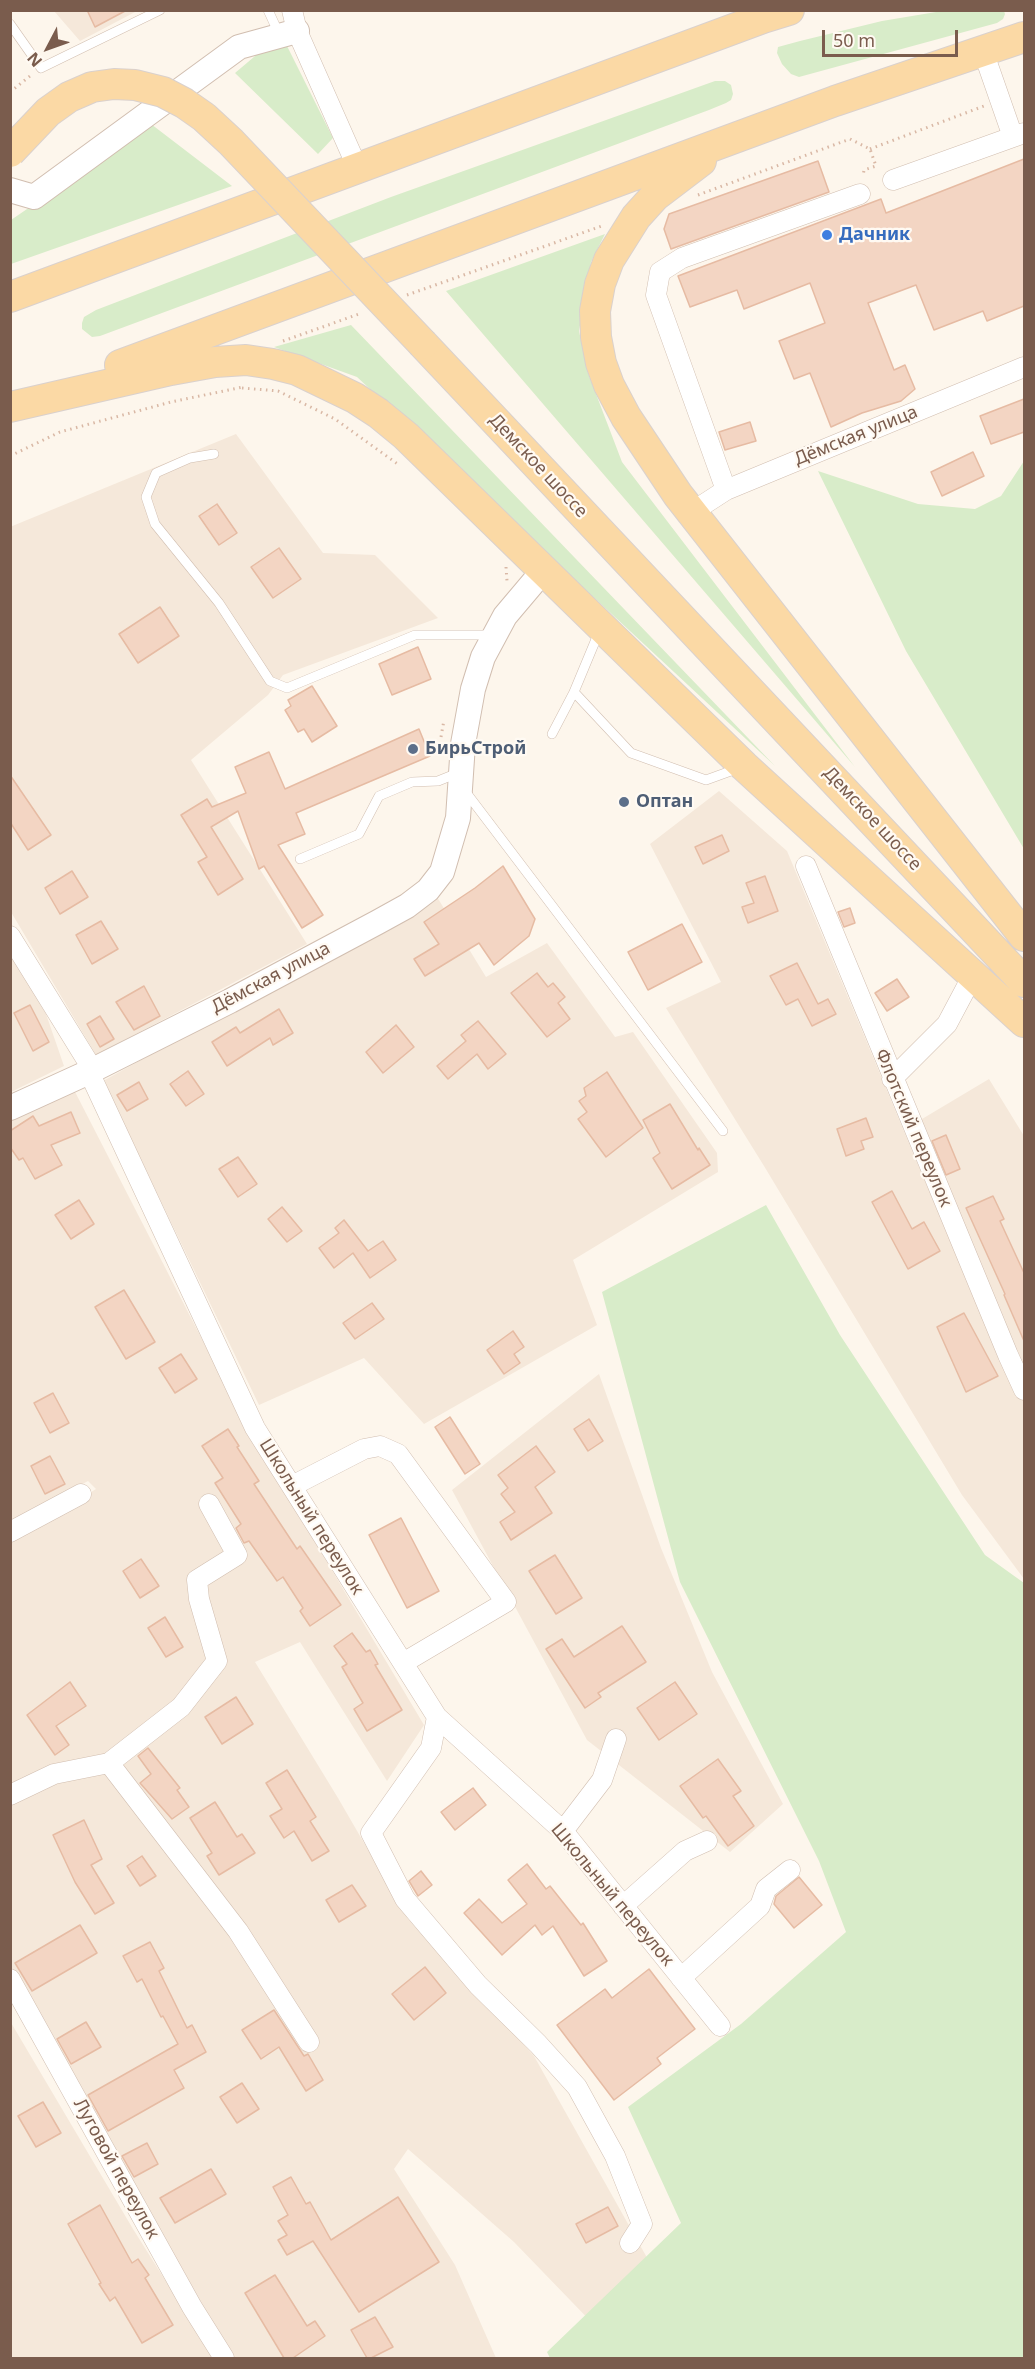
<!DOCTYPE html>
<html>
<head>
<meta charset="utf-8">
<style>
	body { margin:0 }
	#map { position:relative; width:1035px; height:2369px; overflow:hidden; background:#fdf6ec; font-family:"Noto Sans",sans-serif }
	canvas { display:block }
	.frame { position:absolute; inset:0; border:12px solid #7a5c4d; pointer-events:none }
	.north { position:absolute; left:18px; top:18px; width:60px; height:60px; -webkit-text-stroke:4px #fffaf3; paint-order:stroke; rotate:229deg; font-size:16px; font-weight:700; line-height:24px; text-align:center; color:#7a5c4d }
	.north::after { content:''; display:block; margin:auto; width:21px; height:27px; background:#7a5c4d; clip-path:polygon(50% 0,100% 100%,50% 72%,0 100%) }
	.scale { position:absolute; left:822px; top:30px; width:136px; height:27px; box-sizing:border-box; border:3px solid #7a5c4d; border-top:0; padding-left:8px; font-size:18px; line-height:21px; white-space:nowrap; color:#7a5c4d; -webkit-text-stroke:4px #fffaf3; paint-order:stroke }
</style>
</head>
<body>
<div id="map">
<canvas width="1035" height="2369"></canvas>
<div class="frame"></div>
<div class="north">N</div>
<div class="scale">50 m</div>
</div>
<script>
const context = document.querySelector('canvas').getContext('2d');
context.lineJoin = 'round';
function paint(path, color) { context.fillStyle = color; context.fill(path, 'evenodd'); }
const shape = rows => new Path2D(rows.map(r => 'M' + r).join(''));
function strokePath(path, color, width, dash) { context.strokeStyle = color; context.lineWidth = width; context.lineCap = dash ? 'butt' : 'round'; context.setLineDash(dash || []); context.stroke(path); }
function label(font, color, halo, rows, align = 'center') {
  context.font = font + ' "Noto Sans",sans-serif'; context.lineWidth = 4.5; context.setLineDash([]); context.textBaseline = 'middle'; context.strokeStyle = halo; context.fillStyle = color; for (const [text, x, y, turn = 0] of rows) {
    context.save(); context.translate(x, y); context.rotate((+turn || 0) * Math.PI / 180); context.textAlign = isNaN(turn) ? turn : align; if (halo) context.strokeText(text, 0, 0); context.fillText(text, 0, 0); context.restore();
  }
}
paint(shape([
	[54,11,137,11,80,41],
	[236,434,323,553,375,555,438,618,283,675,268,695,191,760,307,944,96,1055,11,912,10,527],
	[719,791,787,851,921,1172,993,1340,1024,1398,1024,1579,962,1495,764,1166,666,1008,721,982,650,844],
	[437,897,486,977,547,943,615,1037,633,1032,717,1153,718,1172,573,1260,597,1325,424,1424,364,1358,259,1405,103,1081],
	[10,953,46,1014,64,1066,11,1092],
	[989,1079,1024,1136,1024,1376,917,1122],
	[71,1084,249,1431,424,1725,387,1781,300,1642,255,1662,338,1798,408,1919,534,2056,655,2272,599,2330,514,2242,408,2149,394,2169,455,2265,496,2358,230,2358,11,1978,11,1542,96,1489,88,1481,11,1523,11,1113],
	[599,1374,661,1548,712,1672,783,1804,730,1852,587,1740,452,1490],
	[10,2021,133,2229,214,2358,11,2358]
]), '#f5e8da');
paint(shape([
	[942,11,1004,11,1005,14,1003,19,997,23,799,77,791,74,782,64,777,53,778,47,800,41,882,21],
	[287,46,333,138,318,154,235,73,261,51],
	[715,81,725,81,731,85,733,94,731,100,726,103,709,110,100,336,92,337,82,329,82,323,84,317,96,310,391,197],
	[151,124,232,186,11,264,11,220],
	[605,234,591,262,579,331,588,373,622,462,855,767,446,291],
	[351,325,775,766,357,377,274,347],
	[1024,461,1024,849,906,651,818,471,918,504,975,509,1001,496],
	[766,1205,840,1335,985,1555,1024,1583,1024,2358,550,2358,547,2352,681,2223,628,2107,741,2024,846,1932,819,1861,680,1582,602,1292]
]), '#d8ecc9');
const building = shape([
	[87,10,127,10,95,27,87,10],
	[1024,159,1024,306,987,321,983,311,934,330,916,285,868,303,894,370,905,365,915,389,901,401,862,413,831,427,810,373,794,379,779,341,825,323,810,283,744,309,737,290,690,307,678,276,881,199,886,213,1024,159],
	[818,161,829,192,671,249,664,229,669,214,818,161],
	[1024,399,1024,432,991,444,980,416,1024,399],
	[750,422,756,441,725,450,719,432,750,422],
	[973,452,984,476,942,496,931,472,973,452],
	[217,504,237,533,219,545,199,516,217,504],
	[279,548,301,579,273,598,251,567,279,548],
	[160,607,179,636,138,663,119,634,160,607],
	[418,647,431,679,392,695,379,664,418,647],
	[312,686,337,726,312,742,304,729,298,732,285,710,291,706,288,700,312,686],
	[419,729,430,756,296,813,305,834,278,845,323,915,302,928,264,866,259,869,238,811,211,827,243,879,218,895,198,862,207,857,181,815,207,799,212,807,246,793,235,767,269,752,285,789,419,729],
	[10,775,51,835,28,850,10,822,10,775],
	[722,835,729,851,703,864,695,847,722,835],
	[503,866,535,919,529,936,494,965,479,943,425,976,414,959,439,944,424,922,475,888,503,866],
	[72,871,88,897,60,914,45,888,72,871],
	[765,876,778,911,748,923,742,907,754,903,746,883,765,876],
	[850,908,855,923,844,927,838,912,850,908],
	[101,921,118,949,92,964,76,935,101,921],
	[682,924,702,962,648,990,628,952,682,924],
	[797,963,818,1004,828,999,836,1014,812,1026,798,999,786,1005,770,976,797,963],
	[537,973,548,987,553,983,565,997,558,1003,570,1019,547,1037,511,993,537,973],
	[897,979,909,997,887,1011,875,993,897,979],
	[144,986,160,1016,134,1030,116,1002,144,986],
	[30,1005,49,1042,33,1051,14,1013,30,1005],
	[279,1009,293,1033,273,1045,270,1038,227,1066,212,1042,236,1027,240,1033,279,1009],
	[100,1016,114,1039,100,1047,87,1024,100,1016],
	[478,1021,506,1054,488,1069,477,1054,448,1079,437,1066,466,1041,461,1035,478,1021],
	[396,1025,414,1047,383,1073,366,1052,396,1025],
	[188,1071,204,1094,186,1106,170,1084,188,1071],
	[607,1072,643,1128,606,1157,578,1119,587,1112,579,1101,586,1096,584,1088,607,1072],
	[139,1082,148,1099,127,1111,117,1095,139,1082],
	[670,1104,698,1150,699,1148,710,1165,672,1189,653,1158,660,1153,643,1120,670,1104],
	[71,1112,80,1133,51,1145,62,1165,35,1179,23,1158,19,1160,10,1147,10,1131,33,1116,39,1126,71,1112],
	[866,1118,873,1137,861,1141,864,1149,846,1156,837,1129,866,1118],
	[946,1135,960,1169,946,1175,932,1141,946,1135],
	[238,1157,257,1184,238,1197,219,1169,238,1157],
	[892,1191,912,1229,924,1222,940,1251,908,1269,872,1202,892,1191],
	[993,1196,1004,1219,1000,1221,1024,1273,1024,1341,1004,1295,1005,1294,966,1208,993,1196],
	[79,1200,94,1224,71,1239,55,1215,79,1200],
	[282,1207,302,1231,287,1242,268,1219,282,1207],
	[344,1220,368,1251,383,1241,396,1260,370,1278,353,1253,334,1268,319,1248,339,1233,335,1228,344,1220],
	[124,1290,155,1342,126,1359,95,1307,124,1290],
	[372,1303,384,1319,355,1339,343,1323,372,1303],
	[964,1313,998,1376,966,1392,937,1327,964,1313],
	[513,1331,524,1347,514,1354,520,1363,504,1374,487,1350,513,1331],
	[181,1354,197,1379,175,1393,159,1368,181,1354],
	[53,1393,69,1423,50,1433,34,1403,53,1393],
	[450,1417,480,1464,465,1474,435,1427,450,1417],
	[589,1419,603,1441,588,1451,574,1429,589,1419],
	[228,1429,239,1446,237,1447,259,1481,254,1484,297,1549,300,1546,341,1605,310,1626,300,1611,303,1608,283,1577,277,1581,249,1541,244,1543,236,1528,241,1524,215,1483,223,1478,202,1446,228,1429],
	[536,1446,555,1472,535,1487,552,1513,511,1540,500,1522,515,1512,501,1494,508,1488,498,1475,536,1446],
	[50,1456,65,1484,45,1494,31,1466,50,1456],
	[401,1518,439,1591,407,1608,369,1535,401,1518],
	[555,1555,582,1598,556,1614,529,1571,555,1555],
	[141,1559,159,1586,140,1598,123,1571,141,1559],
	[165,1617,183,1647,166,1657,148,1628,165,1617],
	[622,1626,646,1662,598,1693,601,1697,585,1708,546,1649,562,1639,574,1657,622,1626],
	[352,1633,366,1652,370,1650,378,1664,375,1665,402,1710,367,1731,354,1709,363,1703,342,1667,347,1664,334,1646,352,1633],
	[70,1682,86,1706,56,1726,69,1745,55,1755,27,1715,70,1682],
	[675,1682,697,1714,659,1740,637,1708,675,1682],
	[236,1697,253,1724,222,1744,205,1717,236,1697],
	[148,1748,180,1788,177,1790,189,1807,172,1819,140,1783,151,1774,138,1756,148,1748],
	[718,1759,741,1791,733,1796,754,1826,728,1846,706,1816,703,1818,680,1786,718,1759],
	[287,1770,316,1817,310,1821,329,1851,312,1861,294,1831,284,1838,270,1816,282,1809,266,1783,287,1770],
	[473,1788,486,1805,455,1830,441,1812,473,1788],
	[215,1802,237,1837,242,1834,255,1853,219,1875,207,1856,212,1853,190,1818,215,1802],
	[84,1820,102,1859,91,1865,114,1903,95,1914,75,1882,53,1835,84,1820],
	[142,1856,156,1876,140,1886,127,1866,142,1856],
	[527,1864,546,1889,550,1886,581,1925,583,1923,607,1961,584,1976,553,1926,542,1935,535,1925,502,1955,464,1913,479,1899,502,1923,527,1904,508,1880,527,1864],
	[421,1871,432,1885,418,1896,409,1881,421,1871],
	[799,1877,822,1905,794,1928,774,1904,776,1896,799,1877],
	[352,1885,366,1906,339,1922,326,1900,352,1885],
	[80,1925,97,1953,32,1991,15,1963,80,1925],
	[150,1942,164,1968,159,1971,187,2028,192,2025,206,2052,174,2070,184,2088,108,2131,88,2095,178,2044,163,2016,161,2017,142,1979,137,1982,123,1956,150,1942],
	[425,1967,446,1993,414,2020,392,1994,425,1967],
	[649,1969,695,2029,657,2058,661,2064,614,2100,557,2025,605,1989,612,1998,649,1969],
	[274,2010,304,2056,308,2054,323,2080,306,2091,279,2047,261,2059,242,2030,274,2010],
	[86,2022,101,2047,71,2064,57,2039,86,2022],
	[242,2083,259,2109,237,2123,220,2097,242,2083],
	[43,2102,61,2133,36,2147,18,2116,43,2102],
	[147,2143,158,2164,134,2177,122,2156,147,2143],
	[211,2169,226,2194,175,2223,160,2198,211,2169],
	[291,2177,306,2204,310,2202,331,2240,398,2197,439,2262,359,2312,313,2241,287,2255,278,2240,287,2235,278,2221,288,2215,273,2187,291,2177],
	[100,2205,132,2263,138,2259,149,2275,145,2278,173,2325,142,2343,115,2297,110,2301,99,2284,101,2283,68,2224,100,2205],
	[608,2207,618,2226,586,2243,576,2224,608,2207],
	[275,2275,307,2326,315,2321,325,2336,293,2358,284,2358,245,2293,275,2275],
	[375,2317,393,2347,371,2358,367,2358,351,2330,375,2317]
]);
paint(building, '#f3d5c3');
strokePath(building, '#e6bba3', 1.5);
const service = shape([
	[268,10,280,36],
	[10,24,41,68,160,10],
	[214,454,190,458,156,473,146,497,155,524,219,603,270,681,287,688,415,635,491,635],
	[574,692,631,753,706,780,739,768],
	[552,734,574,692,599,632],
	[465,791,723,1131],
	[300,859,359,834,379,796,412,782,438,781,458,773]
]);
const minor = shape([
	[292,10,297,31,358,169],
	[983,51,1013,137],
	[893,180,1024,133],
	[726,490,656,295,660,272,682,258,860,194],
	[692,512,726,490,1024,367],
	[806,866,1008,1355,1024,1390],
	[10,936,88,1062,89,1072,255,1428,437,1717,563,1831,720,2026],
	[892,1079,947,1024,973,975],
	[292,1486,364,1449,380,1446,398,1454,506,1602,403,1663],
	[10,1532,81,1494],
	[437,1717,431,1748,371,1833,405,1899,478,1985,538,2044,577,2087,615,2156,642,2224,630,2243],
	[109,1763,181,1707,217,1661,199,1599,197,1580,237,1555,209,1504],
	[10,1795,54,1774,109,1763,238,1931,309,2042],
	[563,1831,602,1780,616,1739],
	[623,1906,685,1851,707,1841],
	[681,1978,760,1906,766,1889,790,1870],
	[10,1979,192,2307,224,2358]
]);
const tertiary = shape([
	[10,190,34,197,239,47,297,31],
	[10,1108,89,1072,230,1001,378,922,407,906,428,890,442,872,458,818,463,744,473,689,483,657,505,616,543,571]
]);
const primary = shape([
	[701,161,655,196,636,217,609,260,600,284,595,311,596,337,601,363,609,385,626,417,678,495,1024,936],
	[10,297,763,18,789,10],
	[423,344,1024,982],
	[120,365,835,101,1024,37],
	[10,407,171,370,215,362,246,360,273,364,297,370,355,398,378,413,406,436,744,766,1024,1022]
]);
strokePath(service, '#d1beb0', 10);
strokePath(minor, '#d1beb0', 21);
strokePath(tertiary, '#d1beb0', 26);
strokePath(primary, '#dad1cd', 32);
strokePath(shape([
	[10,92,30,76],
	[870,149,984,106],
	[698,195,850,139,870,149,876,166,864,170,863,176],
	[407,295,602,226],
	[283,341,362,313],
	[242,388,278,391,335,419,399,465],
	[10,456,60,432,171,402,243,387],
	[506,567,507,581],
	[441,737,444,720]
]), '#d9b8a5', 3, [1.5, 4.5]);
strokePath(service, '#fff', 9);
strokePath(minor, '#fff', 20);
strokePath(tertiary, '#fff', 24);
strokePath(primary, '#fbd9a5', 30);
const primaryBridge = shape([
	[10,152,48,112,69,97,92,87,114,84,135,85,163,92,184,103,204,117,231,142,423,344]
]);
strokePath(primaryBridge, '#dad1cd', 32, []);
strokePath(primaryBridge, '#fbd9a5', 30);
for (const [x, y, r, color] of [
	[827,235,6,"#3f7fe0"],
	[413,749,6,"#5c6f8a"],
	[624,802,6,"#5c6f8a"]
]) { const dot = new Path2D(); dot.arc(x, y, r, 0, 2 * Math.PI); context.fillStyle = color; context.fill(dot); strokePath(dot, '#fffaf3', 2); }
label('bold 18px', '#366cbe', '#fffaf3', [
	["Дачник",839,235]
], 'left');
label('18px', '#7a5c4d', '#fffaf3', [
	["Дёмская улица",856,436,-22],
	["Демское шоссе",538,466,47],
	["Демское шоссе",872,819,47],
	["Дёмская улица",271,978,-28],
	["Флотский переулок",913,1128,67],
	["Школьный переулок",311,1517,58],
	["Школьный переулок",612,1895,50],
	["Луговой переулок",116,2169,61]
]);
label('bold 18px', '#4e5e75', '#fffaf3', [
	["БирьСтрой",425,749],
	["Оптан",636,802]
], 'left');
</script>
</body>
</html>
